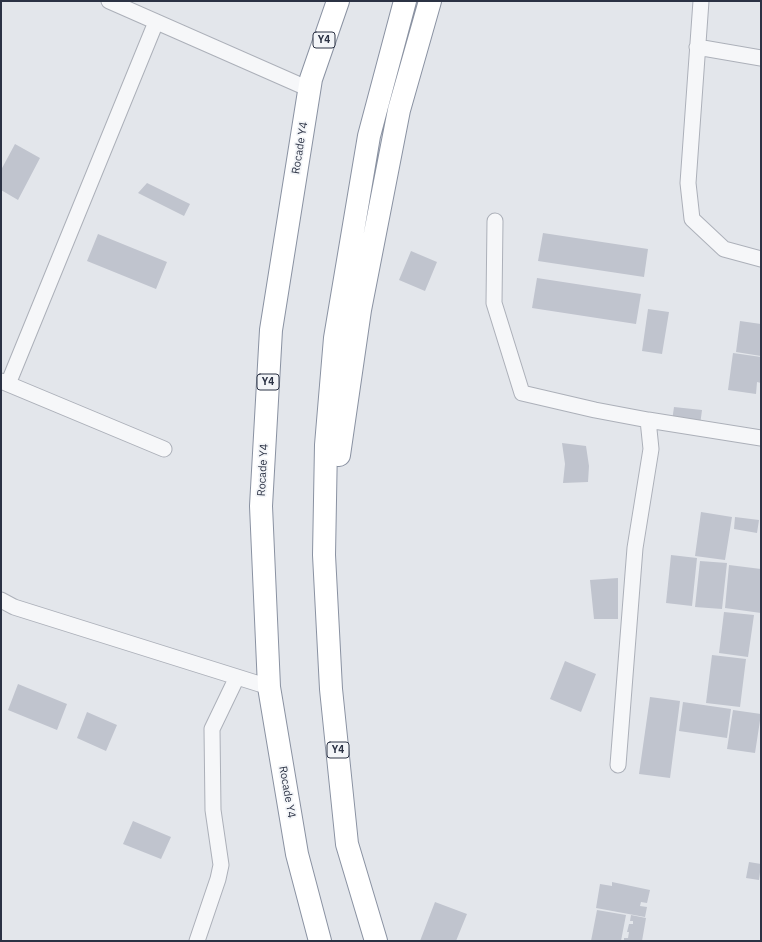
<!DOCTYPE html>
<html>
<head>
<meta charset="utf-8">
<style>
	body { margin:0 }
	#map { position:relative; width:762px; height:942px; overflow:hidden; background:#e3e6eb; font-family:"IBM Plex Sans",sans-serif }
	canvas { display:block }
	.frame { position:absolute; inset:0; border:2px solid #2b3244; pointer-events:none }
</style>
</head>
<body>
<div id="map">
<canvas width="762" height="942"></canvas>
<div class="frame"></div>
</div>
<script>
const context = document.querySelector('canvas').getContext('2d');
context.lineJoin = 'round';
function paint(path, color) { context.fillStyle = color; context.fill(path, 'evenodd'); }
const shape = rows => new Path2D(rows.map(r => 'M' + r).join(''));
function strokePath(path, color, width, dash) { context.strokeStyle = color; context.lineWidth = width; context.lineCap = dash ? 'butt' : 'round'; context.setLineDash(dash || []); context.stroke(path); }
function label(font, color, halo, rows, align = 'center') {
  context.font = font + ' "IBM Plex Sans",sans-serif'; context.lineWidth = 3.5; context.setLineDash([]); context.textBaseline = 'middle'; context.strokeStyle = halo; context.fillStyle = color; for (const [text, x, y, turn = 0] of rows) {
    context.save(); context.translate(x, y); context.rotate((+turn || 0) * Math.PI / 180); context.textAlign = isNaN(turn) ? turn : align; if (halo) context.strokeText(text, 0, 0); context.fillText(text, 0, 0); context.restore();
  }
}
paint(shape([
	[15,144,40,158,18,200,1,190,1,170],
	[147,183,190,204,184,216,138,193],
	[543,233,648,249,644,277,538,261],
	[98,234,167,262,156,289,87,261],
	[411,251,437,262,425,291,399,280],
	[537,278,641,294,636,324,532,308],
	[648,309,669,312,662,354,642,351],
	[740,321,761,324,761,356,736,352],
	[733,353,761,357,761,383,757,382,756,394,728,390],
	[674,407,702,410,700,425,672,421],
	[562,443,586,446,589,466,588,482,563,483,565,464],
	[701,512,732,517,725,560,695,556],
	[735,517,759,520,757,533,734,529],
	[671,555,697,558,692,606,666,603],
	[700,561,727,563,722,609,695,607],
	[729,565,761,569,761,613,725,608],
	[618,578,618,619,594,619,590,580],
	[724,612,754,615,748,657,719,653],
	[712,655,746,659,740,707,706,703],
	[565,661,596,674,581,712,550,699],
	[18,684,67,704,57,730,8,710],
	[650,697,680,701,670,778,639,774],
	[683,702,731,709,727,738,679,731],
	[733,710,761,714,755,753,727,749],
	[87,712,117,725,106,751,77,738],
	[133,821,171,837,161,859,123,844],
	[749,862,761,864,759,880,746,878],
	[612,882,650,890,647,903,641,902,640,906,647,907,645,917,596,908,600,884,612,886],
	[435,902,467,914,456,941,420,941],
	[597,910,626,915,621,941,591,941],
	[631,915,646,918,642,941,624,941,624,938,628,938,629,932,627,932,629,924,633,924,633,921,630,921]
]), '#c0c4ce');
const street = shape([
	[109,1,309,89],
	[701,1,688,183,692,219,724,249,761,259],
	[697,47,761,58],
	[495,221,494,303,522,393,595,410,648,420,761,438],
	[1,381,164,449],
	[8,384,156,22],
	[1,600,14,607,269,687],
	[618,765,635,548,651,449,648,420],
	[197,941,218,879,221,865,213,810,212,729,237,677]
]);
const highway = shape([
	[339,455,360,310,399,110,430,1],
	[320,941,297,854,269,687,261,506,271,330,311,79,338,1],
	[376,941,347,844,331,689,324,555,326,445,335,338,369,136,405,1]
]);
strokePath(street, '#acb0b9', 17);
strokePath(highway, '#8a92a2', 24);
strokePath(street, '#f6f7f9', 15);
strokePath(highway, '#fff', 22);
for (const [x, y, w] of [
	[324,40,22],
	[268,382,22],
	[338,750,22]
]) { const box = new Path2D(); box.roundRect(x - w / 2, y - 8, w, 16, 3); context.fillStyle = '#f3f5f8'; context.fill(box); strokePath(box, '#2b3244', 1); }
label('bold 10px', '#2b3244', null, [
	["Y4",324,40],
	["Y4",268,382],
	["Y4",338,750]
]);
label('11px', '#2b3244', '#f3f5f8', [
	["Rocade Y4",300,148,-81],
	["Rocade Y4",263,470,-87],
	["Rocade Y4",287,792,80]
]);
</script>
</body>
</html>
